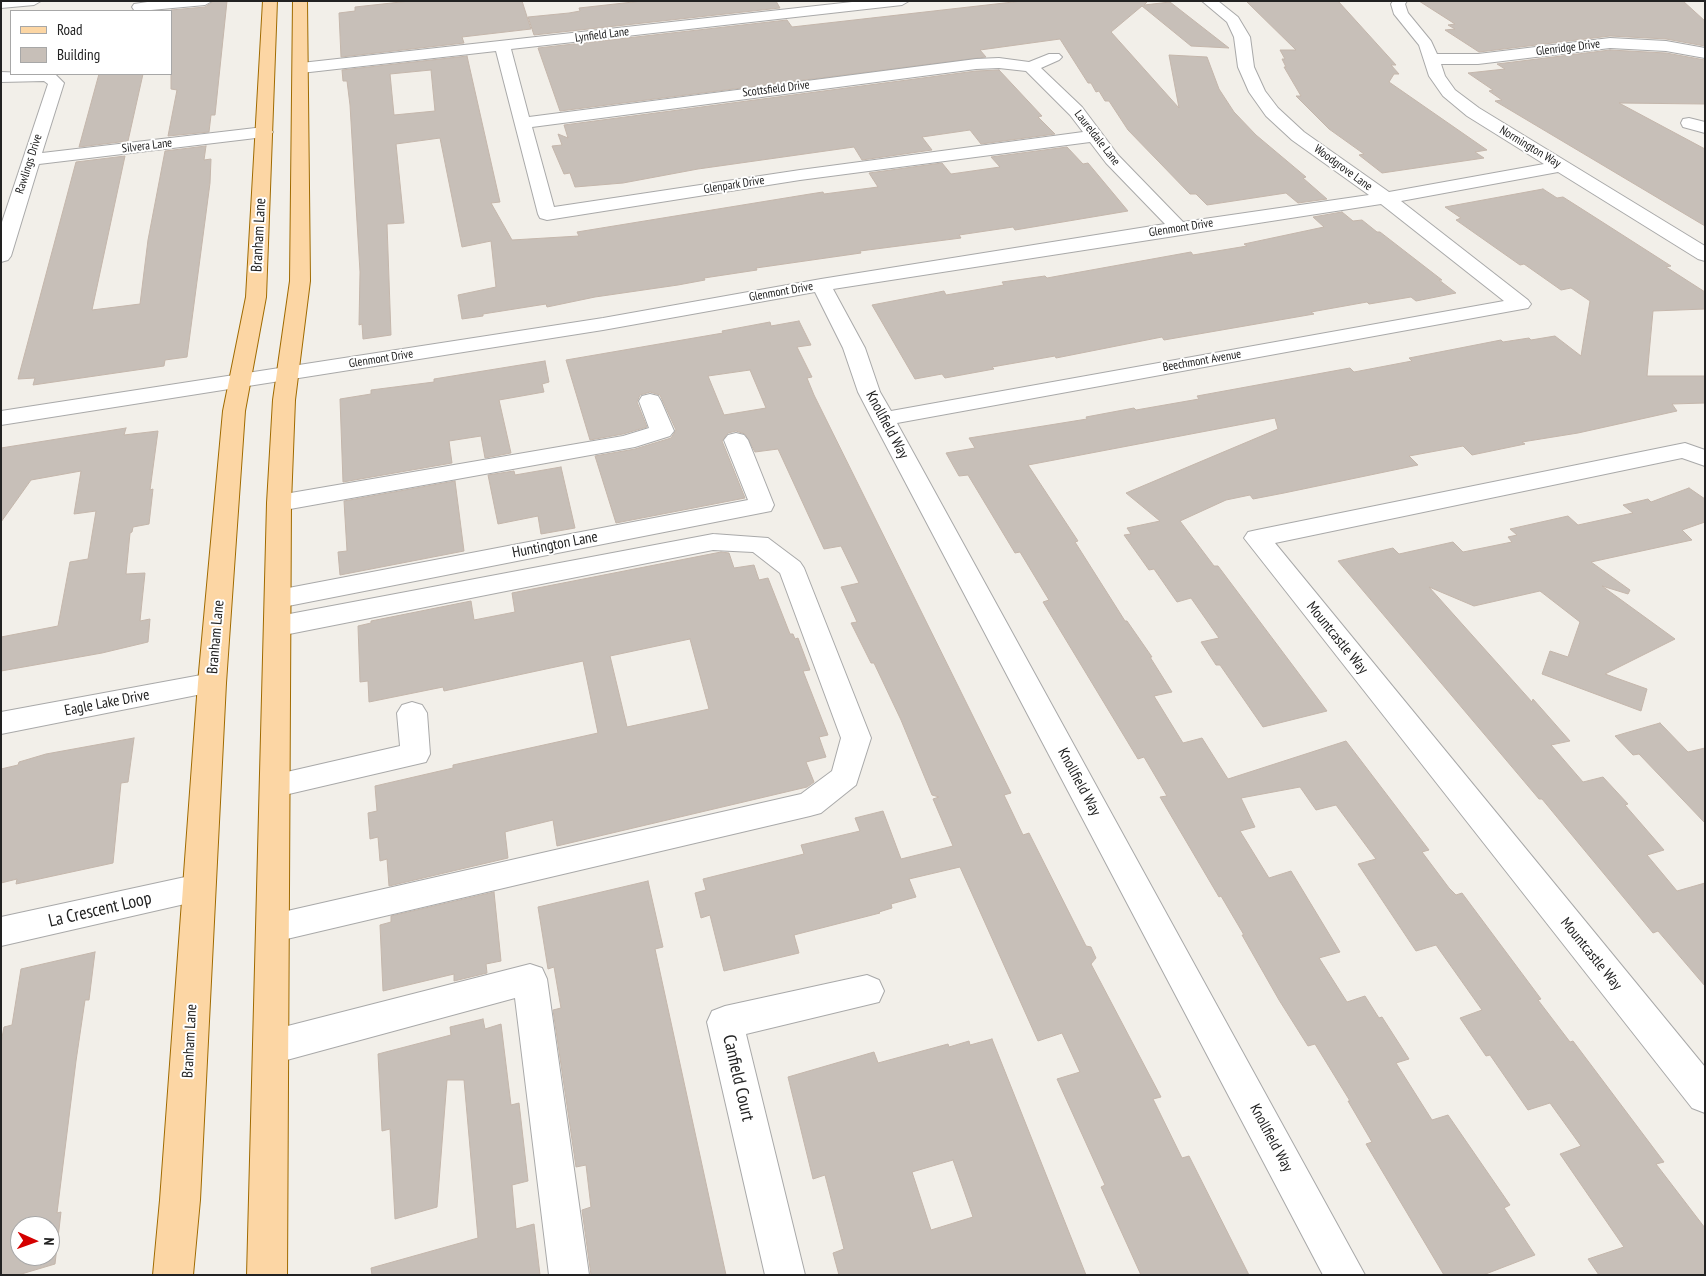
<!DOCTYPE html>
<html>
<head>
<meta charset="utf-8">
<style>
	body { margin:0 }
	#map { position:relative; width:1706px; height:1276px; overflow:hidden; background:#f2efe9; font-family:"PT Sans Narrow",sans-serif }
	canvas { display:block }
	.frame { position:absolute; inset:0; border:2px solid #222; pointer-events:none }
	.legend { position:absolute; left:10px; top:10px; width:162px; height:65px; box-sizing:border-box; background:#fff; border:1px solid #a7a7a7; margin:0; padding:6px 9px; list-style:none; font-size:15px; color:#222 }
	.legend li { display:flex; align-items:center; gap:10px; height:25px }
	.legend b { width:25px; border:1px solid #a7a7a7 }
	.north { position:absolute; left:10px; top:1216px; width:50px; height:50px; box-sizing:border-box; background:#fff; border:1px solid #a7a7a7; border-radius:50%; rotate:92deg; font-size:14px; font-weight:700; line-height:20px; text-align:center; color:#222 }
	.north::after { content:''; display:block; margin:auto; width:18px; height:22px; background:#d40000; clip-path:polygon(50% 0,100% 100%,50% 72%,0 100%) }
</style>
</head>
<body>
<div id="map">
<canvas width="1706" height="1276"></canvas>
<div class="frame"></div>
<ul class="legend">
<li><b style="height:6px;background:#fcd6a4"></b>Road</li>
<li><b style="height:14px;background:#c7bfb8"></b>Building</li>
</ul>
<div class="north">N</div>
</div>
<script>
const context = document.querySelector('canvas').getContext('2d');
context.lineJoin = 'round';
function paint(path, color) { context.fillStyle = color; context.fill(path, 'evenodd'); }
const shape = rows => new Path2D(rows.map(r => 'M' + r).join(''));
function strokePath(path, color, width, dash) { context.strokeStyle = color; context.lineWidth = width; context.lineCap = dash ? 'butt' : 'round'; context.setLineDash(dash || []); context.stroke(path); }
function label(font, color, halo, rows, align = 'center') {
  context.font = font + ' "PT Sans Narrow",sans-serif'; context.lineWidth = 4; context.setLineDash([]); context.textBaseline = 'middle'; context.strokeStyle = halo; context.fillStyle = color; for (const [text, x, y, turn = 0] of rows) {
    context.save(); context.translate(x, y); context.rotate((+turn || 0) * Math.PI / 180); context.textAlign = isNaN(turn) ? turn : align; if (halo) context.strokeText(text, 0, 0); context.fillText(text, 0, 0); context.restore();
  }
}
const building = shape([
	[214,1,227,1,215,115,211,115,209,132,168,136,177,90,171,89,171,10,205,7,214,1],
	[410,1,522,1,531,29,462,37,464,43,341,57,339,13,355,11,355,7,410,1],
	[642,1,776,1,780,8,534,35,528,17,569,13,580,11,579,8,642,1],
	[1022,1,1148,1,1144,5,1170,2,1229,48,1191,46,1142,6,1111,32,1179,108,1169,55,1207,57,1219,89,1234,112,1256,135,1306,177,1303,178,1327,199,1298,203,1286,193,1207,205,1196,194,1190,194,1128,130,1109,101,1105,101,1099,91,1096,92,1091,83,1088,83,1060,39,980,50,986,57,560,111,538,48,787,20,792,27,1022,1],
	[1246,1,1338,1,1396,65,1391,65,1399,74,1394,74,1389,82,1487,150,1475,152,1484,158,1382,173,1359,155,1364,154,1329,129,1296,96,1301,96,1284,67,1286,67,1282,59,1285,59,1280,50,1296,50,1246,1],
	[1419,1,1683,1,1705,21,1705,46,1666,39,1610,36,1479,52,1445,30,1455,29,1448,25,1455,24,1419,1],
	[1610,50,1666,53,1705,60,1705,104,1619,103,1705,149,1705,226,1495,101,1502,100,1489,91,1493,90,1468,73,1505,69,1497,64,1610,50],
	[467,56,500,202,491,203,512,240,579,236,577,232,810,194,823,192,824,194,878,187,869,173,942,163,951,174,1000,167,991,157,1067,147,1083,164,1088,163,1128,211,1015,230,1013,227,959,235,961,238,860,251,861,253,756,268,757,270,704,278,705,280,678,285,595,297,547,307,546,304,483,314,483,316,462,319,458,295,496,287,491,241,462,247,440,138,396,144,404,223,387,224,391,335,363,339,362,324,359,325,360,272,350,105,347,81,343,81,342,70,467,56],
	[431,70,435,111,394,115,390,74,431,70],
	[999,70,1042,116,1038,117,1055,134,981,144,970,130,922,137,932,150,862,160,854,147,698,169,623,183,575,187,570,173,564,174,552,146,562,145,558,134,568,138,564,125,976,71,999,70],
	[99,74,143,74,128,141,79,147,99,74],
	[206,146,204,160,211,159,210,183,187,357,165,360,164,366,33,385,35,378,18,379,76,162,125,156,92,310,140,304,148,240,165,151,206,146],
	[1543,189,1557,198,1563,197,1596,218,1671,266,1666,267,1705,292,1705,309,1653,311,1647,376,1705,376,1705,403,1672,404,1677,411,1578,433,1522,442,1525,444,1472,455,1463,446,1409,456,1418,465,1284,493,1253,499,1250,495,1226,500,1180,521,1214,566,1218,566,1327,711,1263,727,1220,665,1216,665,1201,642,1219,638,1191,598,1177,602,1154,569,1149,570,1124,535,1131,534,1127,528,1160,521,1126,493,1278,429,1275,418,1028,465,1078,541,1075,542,1125,621,1127,621,1152,657,1150,657,1172,692,1154,696,1183,743,1202,738,1228,779,1346,741,1429,850,1422,852,1449,888,1456,895,1462,893,1541,999,1538,1000,1570,1042,1573,1041,1664,1162,1656,1164,1705,1228,1705,1275,1599,1275,1588,1259,1624,1247,1560,1154,1581,1146,1550,1103,1528,1110,1490,1055,1486,1056,1460,1018,1482,1010,1436,945,1416,951,1358,864,1376,859,1336,805,1316,810,1300,787,1241,798,1255,827,1240,831,1269,878,1291,871,1340,952,1319,958,1347,1002,1365,996,1379,1018,1382,1017,1409,1059,1396,1063,1432,1120,1448,1115,1510,1205,1504,1208,1535,1255,1483,1275,1444,1275,1366,1144,1372,1142,1348,1101,1350,1101,1315,1044,1308,1046,1279,1000,1242,935,1244,935,1221,896,1219,897,1160,797,1167,796,1144,757,1138,759,1043,602,1049,600,1020,552,1015,553,968,475,959,476,946,453,975,448,969,438,1087,419,1086,417,1134,408,1136,410,1199,399,1197,396,1350,368,1354,372,1412,361,1409,358,1501,340,1503,342,1529,338,1531,340,1555,336,1581,356,1590,301,1571,288,1561,290,1524,264,1520,265,1456,220,1461,218,1445,207,1543,189],
	[1342,212,1353,221,1362,220,1377,232,1380,232,1442,280,1439,280,1456,293,1416,301,1411,297,1369,304,1367,302,1311,312,1314,314,1164,340,1162,337,1056,358,1055,356,992,367,994,369,945,378,942,374,915,379,872,305,929,294,944,291,946,295,1004,285,1002,282,1045,276,1047,278,1191,252,1193,255,1247,246,1244,244,1324,227,1313,217,1342,212],
	[799,321,811,345,797,347,812,377,807,378,814,395,1011,793,1004,795,1023,835,1029,833,1086,946,1091,947,1096,958,1091,964,1161,1097,1153,1099,1182,1158,1189,1156,1249,1275,1141,1275,1101,1187,1105,1185,1057,1079,1080,1072,1062,1033,1038,1041,960,867,909,879,916,897,891,904,892,908,879,912,880,913,794,935,799,953,724,971,710,915,701,918,695,893,706,890,703,879,804,854,801,845,860,831,855,818,883,811,901,859,953,846,933,799,939,797,932,795,901,720,874,663,871,663,851,623,857,622,841,587,859,583,841,546,824,549,778,449,755,452,745,434,736,431,728,433,722,441,745,498,616,523,595,456,635,449,671,438,676,430,660,395,650,392,640,395,637,402,647,427,623,434,590,440,566,360,723,333,722,331,770,322,771,326,799,321],
	[750,370,766,408,724,415,708,376,750,370],
	[545,361,549,382,542,384,544,392,499,400,511,453,485,458,481,436,449,441,452,463,343,482,340,399,371,394,371,390,434,382,434,379,545,361],
	[126,428,124,435,158,431,150,490,153,489,149,524,133,527,132,532,130,533,126,574,145,573,140,621,150,619,148,642,102,653,1,671,1,637,58,626,70,562,88,559,96,511,74,514,81,471,31,480,1,522,1,448,126,428],
	[561,467,575,528,541,534,538,516,498,524,488,475,514,471,515,475,561,467],
	[455,481,464,551,340,575,338,552,347,551,344,501,455,481],
	[1689,488,1705,499,1705,522,1682,530,1692,540,1591,562,1630,590,1628,594,1602,586,1675,639,1605,674,1647,689,1641,711,1542,674,1550,651,1568,657,1580,622,1540,591,1474,606,1429,587,1532,702,1533,699,1570,741,1551,745,1583,782,1603,777,1628,804,1625,805,1664,850,1647,855,1677,891,1705,883,1705,986,1658,931,1653,933,1542,799,1539,799,1338,561,1393,548,1399,554,1453,542,1463,552,1512,542,1508,537,1517,535,1510,529,1568,516,1578,525,1633,513,1623,505,1648,499,1651,502,1689,488],
	[721,552,729,553,734,568,754,565,759,580,768,578,790,634,793,634,795,639,798,638,810,670,803,671,828,735,819,737,826,757,806,762,814,782,807,787,557,846,553,820,512,830,505,832,508,858,389,886,387,859,380,861,378,837,370,839,368,813,377,811,375,786,453,768,453,765,598,733,583,661,444,691,443,687,369,702,368,681,360,682,358,626,371,623,371,621,471,601,474,620,515,612,512,593,721,552],
	[690,639,709,709,627,727,610,656,690,639],
	[1660,723,1688,752,1705,748,1705,823,1639,754,1633,755,1615,736,1660,723],
	[134,738,128,782,121,783,113,863,16,884,17,879,1,883,1,769,18,765,19,762,46,754,134,738],
	[648,881,663,947,655,949,726,1275,591,1275,582,1210,591,1207,586,1165,576,1167,553,1010,561,1008,554,967,548,969,538,907,648,881],
	[494,892,501,961,486,964,487,973,454,981,454,974,383,991,380,925,391,922,391,916,494,892],
	[95,952,89,1000,85,1000,76,1061,57,1213,61,1212,55,1264,18,1275,1,1275,1,1043,4,1027,12,1025,21,969,95,952],
	[20,1226,50,1226,50,1256,20,1256,20,1226],
	[483,1019,485,1029,501,1024,511,1105,519,1103,528,1181,512,1185,516,1229,534,1224,540,1275,372,1275,371,1268,478,1238,464,1080,447,1080,437,1207,395,1219,390,1129,382,1131,378,1054,451,1035,450,1027,483,1019],
	[992,1039,1086,1275,839,1275,833,1253,844,1249,825,1175,813,1179,788,1077,874,1052,878,1063,948,1044,949,1047,969,1041,970,1045,992,1039],
	[953,1160,973,1217,931,1230,912,1172,953,1160]
]);
paint(building, '#c7bfb8');
strokePath(building, '#c4b6ab', 1);
const minor = shape([
	[1,1,41,1,34,5,1,8,1,1],
	[154,1,212,1,205,5,140,11,134,10,132,7,134,4,154,1],
	[861,1,909,1,902,5,511,49,529,117,976,59,999,58,1029,62,1049,54,1059,54,1062,57,1059,60,1041,68,1082,107,1118,155,1183,222,1369,195,1292,140,1266,116,1249,92,1238,67,1234,37,1227,22,1202,1,1218,1,1238,17,1250,37,1254,67,1265,91,1278,108,1304,132,1389,192,1544,164,1467,116,1443,96,1429,76,1419,45,1394,14,1391,4,1393,1,1407,1,1405,4,1408,13,1431,41,1437,54,1478,54,1610,38,1666,41,1705,48,1705,58,1666,51,1610,48,1478,64,1441,64,1445,76,1455,90,1479,108,1705,246,1705,261,1698,259,1558,172,1401,201,1528,300,1531,304,1528,308,897,423,1365,1275,1323,1275,872,419,858,392,843,348,815,292,603,330,1,425,1,411,603,318,821,279,1165,224,1106,163,1090,142,800,180,547,220,540,218,538,214,496,51,301,73,293,68,301,63,861,1],
	[999,68,1026,71,1070,115,1083,132,800,170,554,207,532,127,976,69,999,68],
	[1381,204,1504,301,891,411,880,392,865,348,833,289,1381,204],
	[1,72,55,74,64,83,42,153,264,127,270,128,273,132,270,136,264,137,39,164,11,256,8,260,1,262,1,225,48,84,44,81,1,82,1,72],
	[1689,118,1705,122,1705,133,1683,127,1681,123,1683,119,1689,118],
	[650,394,658,396,661,401,674,431,670,436,635,447,279,511,270,509,267,503,270,497,279,495,623,436,649,428,639,401,642,396,650,394],
	[736,433,744,435,748,440,774,505,771,511,278,608,269,605,265,599,269,593,278,590,748,500,724,440,728,435,736,433],
	[1685,443,1705,450,1705,466,1682,458,1275,543,1705,1067,1705,1113,1692,1108,1244,538,1248,532,1257,530,1685,443],
	[713,534,768,538,800,562,804,568,871,738,856,785,821,813,810,816,274,942,262,938,257,928,262,918,274,914,801,794,832,771,841,738,780,573,753,552,713,550,279,636,269,633,265,626,269,619,279,616,713,534],
	[212,673,222,676,226,683,222,690,1,734,1,712,212,673],
	[412,702,422,705,427,713,430,754,426,762,276,797,265,793,261,785,265,777,400,746,397,713,402,705,412,702],
	[199,874,211,878,215,888,211,898,1,946,1,917,199,874],
	[530,964,542,968,547,979,589,1275,549,1275,515,998,272,1064,259,1059,254,1047,259,1035,272,1030,530,964],
	[867,975,879,980,884,991,879,1002,746,1034,805,1275,765,1275,707,1022,712,1011,725,1006,867,975]
]);
const major = shape([
	[263,1,277,1,266,297,245,411,226,683,200,1200,193,1275,153,1275,160,1200,198,683,223,411,246,297,263,1],
	[293,1,307,1,310,281,295,400,291,503,287,1275,247,1275,267,503,273,400,290,281,293,1]
]);
strokePath(minor, '#a9a9a9', 2);
strokePath(major, '#a06b00', 2);
paint(minor, '#fff');
paint(major, '#fcd6a4');
label('12px', '#222', '#fff', [
	["Lynfield Lane",602,35,-7],
	["Glenridge Drive",1568,48,-7],
	["Scottsfield Drive",776,89,-7],
	["Laureldale Lane",1097,138,52],
	["Silvera Lane",147,146,-7],
	["Normington Way",1530,147,31],
	["Rawlings Drive",29,164,-72],
	["Woodgrove Lane",1343,168,36],
	["Glenpark Drive",734,185,-9],
	["Glenmont Drive",1181,228,-9],
	["Glenmont Drive",781,292,-10],
	["Glenmont Drive",381,359,-9],
	["Beechmont Avenue",1202,361,-10]
]);
label('15px', '#222', '#fff', [
	["Branham Lane",259,235,-87],
	["Knollfield Way",887,425,62],
	["Huntington Lane",555,545,-11],
	["Branham Lane",216,637,-85],
	["Mountcastle Way",1337,638,51],
	["Eagle Lake Drive",107,703,-11],
	["Knollfield Way",1079,782,62],
	["Mountcastle Way",1591,954,51],
	["Branham Lane",190,1041,-87],
	["Knollfield Way",1271,1138,62]
]);
label('18px', '#222', '#fff', [
	["La Crescent Loop",100,910,-13],
	["Canfield Court",738,1078,77]
]);
</script>
</body>
</html>
